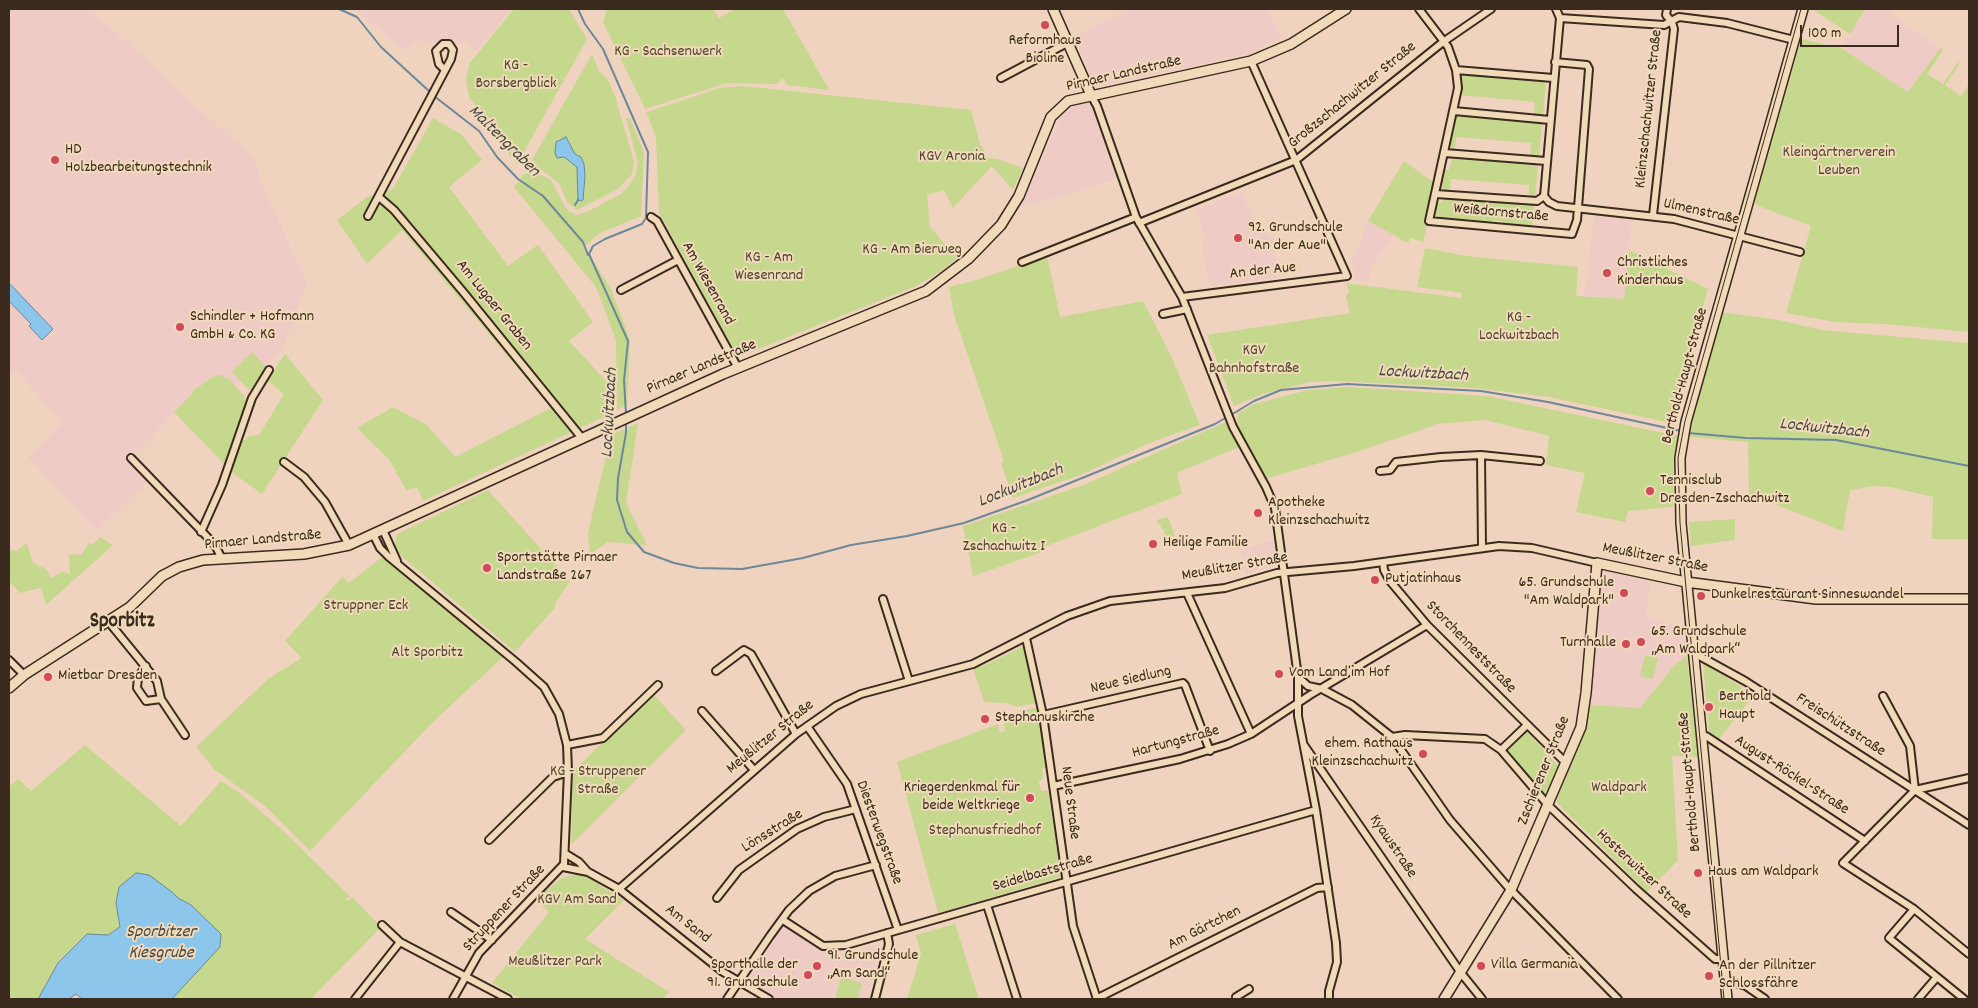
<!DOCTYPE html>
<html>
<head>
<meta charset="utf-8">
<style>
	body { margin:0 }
	#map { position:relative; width:1978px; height:1008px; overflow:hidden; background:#f0d3bf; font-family:Dekko,sans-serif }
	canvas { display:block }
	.frame { position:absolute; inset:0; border:10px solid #3b2a1e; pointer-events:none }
	.scale { position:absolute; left:1800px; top:25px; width:99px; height:22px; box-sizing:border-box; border:2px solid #3b2a1e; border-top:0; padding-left:6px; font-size:15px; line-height:18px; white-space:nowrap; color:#3b2a1e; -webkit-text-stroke:4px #f1dab9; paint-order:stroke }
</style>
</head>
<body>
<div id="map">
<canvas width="1978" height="1008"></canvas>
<div class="frame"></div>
<div class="scale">100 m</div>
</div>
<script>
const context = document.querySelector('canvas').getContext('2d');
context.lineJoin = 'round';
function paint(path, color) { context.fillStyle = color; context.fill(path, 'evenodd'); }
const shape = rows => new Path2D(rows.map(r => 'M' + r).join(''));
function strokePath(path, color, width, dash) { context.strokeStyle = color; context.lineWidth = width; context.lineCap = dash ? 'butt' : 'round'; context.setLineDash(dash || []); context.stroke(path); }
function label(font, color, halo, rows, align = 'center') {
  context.font = font + ' Dekko,sans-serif'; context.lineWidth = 4; context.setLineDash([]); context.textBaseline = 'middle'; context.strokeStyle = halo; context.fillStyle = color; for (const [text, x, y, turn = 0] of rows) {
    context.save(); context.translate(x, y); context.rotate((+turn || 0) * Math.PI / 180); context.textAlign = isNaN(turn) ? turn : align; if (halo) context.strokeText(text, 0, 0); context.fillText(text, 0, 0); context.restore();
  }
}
paint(shape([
	[9,9,90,9,254,159,264,189,307,282,283,350,266,367,259,361,235,385,227,377,214,376,191,391,193,393,135,454,155,475,96,531,28,457,63,422,16,371,9,378],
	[355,9,511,9,476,52,464,40,456,46,444,41,426,44,416,39,405,51],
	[1129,9,1265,9,1282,36,1249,54,1095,87,1074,36],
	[1865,9,1884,9,1940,48,1908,92,1841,48],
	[1089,102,1117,179,1020,208,1063,113,1073,105],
	[1242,192,1255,222,1274,238,1277,278,1211,285,1201,247,1204,237,1196,210],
	[1594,216,1632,220,1624,299,1584,296],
	[1368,221,1394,235,1371,267,1368,281,1353,279,1355,271,1351,265],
	[1275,540,1276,556,1273,567,1246,573,1240,550],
	[1606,571,1650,581,1646,616,1684,628,1687,655,1673,667,1640,708,1591,705,1602,573],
	[784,926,817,949,851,952,878,944,882,947,867,999,779,999,747,981]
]), '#efcbc6');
paint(shape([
	[514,9,569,9,587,39,517,164,505,149,496,132,493,118,484,118,469,97,466,80,469,64],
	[607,9,713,9,719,18,735,9,783,9,829,90,787,85,783,78,777,84,727,83,645,109,603,22],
	[1812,9,1865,9,1850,34],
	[1801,39,1841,48,1908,92,1940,48,1943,50,1927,74,1943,84,1959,61,1959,65,1945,85,1961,96,1969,84,1969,332,1885,324,1834,322,1786,313,1811,226,1756,205,1755,202],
	[592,54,599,71,608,80,615,96,634,162,632,174,618,189,577,210,567,202,559,183,540,169,532,160],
	[1460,71,1546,79,1543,116,1534,115,1535,102,1460,95],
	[743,86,971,110,980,144,988,158,998,159,1023,168,1013,190,992,166,953,208,944,190,927,195,930,227,957,258,941,271,914,287,738,357,659,213,656,137,647,114,647,112,720,88],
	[1455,112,1542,120,1539,158,1530,157,1531,143,1456,137,1455,150,1452,150,1449,141],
	[433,118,461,134,482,160,449,187,508,266,538,245,593,322,569,341,608,383,608,415,423,501,417,487,406,490,389,459,357,428,393,407,426,424,455,457,551,408,402,230,367,264,337,220,367,197,393,189],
	[626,118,630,118,644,152,641,216,598,234,584,247,611,289,630,340,627,405,617,410,616,340,596,287,513,186,519,182,523,174,538,173,551,180,567,210,577,215,587,212,621,194,627,188,635,176,638,163],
	[1453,154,1538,162,1535,199,1529,198,1529,185,1451,179,1450,191,1444,190,1440,181,1443,169,1449,170],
	[1404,161,1436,184,1423,242,1410,238,1408,243,1368,221],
	[1444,195,1534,203,1532,227,1506,225,1502,221,1491,221,1490,224,1439,219,1434,212,1436,202,1442,203],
	[1425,248,1466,256,1578,267,1576,296,1624,299,1629,250,1708,289,1671,423,1549,397,1475,388,1336,381,1310,382,1263,394,1234,406,1207,335,1350,313,1346,296,1349,291,1346,283,1461,298,1462,293,1417,287],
	[1047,256,1060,317,1143,301,1171,356,1200,425,1154,441,1078,476,1013,498,1001,463,1004,461,954,315,949,287,976,280],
	[1721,312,1779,320,1821,330,1969,343,1969,539,1932,539,1933,497,1890,487,1874,486,1850,490,1843,531,1749,494,1748,442,1690,437,1690,426],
	[252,352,266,367,252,389,249,390,232,372],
	[285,354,323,400,262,494,230,471,239,444,250,436,259,435,284,394,267,380],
	[220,375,229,379,244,396,246,404,225,465,174,412,193,393,191,392,214,376],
	[1347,387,1487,396,1678,436,1674,458,1673,507,1628,511,1625,522,1576,512,1585,473,1546,465,1549,436,1485,420,1438,424,1360,451,1262,480,1237,424,1238,413,1254,404,1308,390],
	[1226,422,1239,447,1177,473,1182,494,1044,547,1045,551,973,576,963,526,1081,486],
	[638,423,626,503,647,545,608,542,590,554,588,533,611,435],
	[488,490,570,581,556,602,554,609,515,652,399,554,395,546,397,534],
	[1168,517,1175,536,1165,538,1164,531,1156,520],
	[1735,519,1735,540,1691,546,1689,522],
	[100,537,113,545,46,605,41,588,20,593,9,581,9,550,16,551,27,543,33,563,46,569,51,578,62,572,70,574,69,555,82,554,89,543,93,544],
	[382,557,503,657,432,723,310,851,265,806,215,770,196,747,269,678,302,658,285,641,342,577,349,583],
	[1022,647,1024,648,1037,703,1016,707,1007,703,984,702,973,668,985,665],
	[1645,655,1658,658,1653,679,1640,676],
	[1687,655,1698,757,1672,756,1678,860,1647,892,1557,803,1557,799,1582,740,1591,705,1640,708,1673,667],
	[1703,663,1754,695,1719,739,1709,731],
	[653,694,686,730,571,845,573,771],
	[1038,707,1046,768,1042,769,1043,778,1039,782,1040,788,1042,791,1048,791,1061,877,938,913,897,762,998,724,1000,733,1005,731,1004,724,1013,719,1016,712],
	[1526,730,1558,766,1546,796,1504,750],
	[85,745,181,826,221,781,241,794,280,828,350,896,345,900,348,901,352,897,381,927,311,999,172,999,220,947,191,905,178,898,172,892,116,903,120,927,108,935,58,963,38,999,9,999,9,787,18,779,31,791],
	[574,874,582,874,624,900,585,939,669,992,662,999,521,999,492,983,549,912,542,906,547,901,541,895,560,879],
	[955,924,979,999,907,999,921,954,916,935],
	[841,977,862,983,858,999,835,999]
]), '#c5d88d');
const water = shape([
	[566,137,575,154,581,157,584,164,585,176,583,200,581,201,578,200,577,167,564,157,557,158,555,153,556,142,566,137],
	[9,283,53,329,42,340,29,326,31,324,9,301,9,283],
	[136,873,149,875,172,892,178,898,191,905,221,934,220,947,172,999,82,999,76,994,69,999,38,999,58,963,87,934,108,935,120,927,116,903,119,887,136,873]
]);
paint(water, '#8cc6eb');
strokePath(water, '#6c8899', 1);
strokePath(shape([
	[339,9,357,17,381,47,430,92],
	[578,9,585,24,603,49,648,152,646,218,642,224,605,239,593,246,589,254,628,341,624,380,626,414],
	[434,96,479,131,497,157,518,179,543,196,583,242,588,255],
	[575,205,578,200],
	[1231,415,1254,401,1281,390,1347,384,1481,391,1548,402,1681,431],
	[626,421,626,433,618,478,617,500,627,532,644,552,674,563,698,568,742,569,803,558,851,545,907,536,964,523,1028,500,1215,424,1227,417],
	[1688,433,1746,438,1836,440,1969,466]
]), '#6c8899', 2);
const street = shape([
	[1419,9,1448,47,1456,70,1458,88,1429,221,1572,234,1577,220,1589,69,1587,65,1555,62],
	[1556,9,1560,18,1544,196,1549,202,1557,206,1674,219,1800,252],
	[1560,18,1664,25,1679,17,1727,23,1794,40],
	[1456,70,1553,78],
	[1001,78,1067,43],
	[1091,95,1097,106,1136,217,1182,297,1233,427,1266,487,1275,508,1298,677,1298,716,1316,810,1336,943,1337,962,1329,991,1329,999],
	[1454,111,1550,120],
	[1445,153,1546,161],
	[1436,194,1537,201,1544,196],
	[379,197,394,210,464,293,581,437],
	[1653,215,1674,29,1672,22,1666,15,1667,9],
	[368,216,451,59,453,50,449,44,443,44,436,51,439,64,444,69],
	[651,217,657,221,738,368],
	[1139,223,1296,160,1443,42,1491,9],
	[1022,262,1136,217],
	[621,290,678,260],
	[1182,297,1347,276,1251,61],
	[1163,314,1187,309],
	[1481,455,1482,548],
	[131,458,215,545,222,559],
	[284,462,304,477,325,502,349,545],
	[1380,471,1390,470,1396,462,1441,457,1481,455,1540,461],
	[383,530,397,561],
	[201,532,222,485,252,398,269,370],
	[373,534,380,548,389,557,516,662,544,687,559,714,567,745,568,772,564,864,479,953,453,999],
	[1383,562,1384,570,1390,581,1427,625,1565,762],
	[1187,593,1251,734],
	[883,599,909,681],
	[108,621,157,681,161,699,185,735],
	[1026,638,1043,715,1073,926,1097,999],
	[1694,653,1745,681,1969,825],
	[9,660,24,675],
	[146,666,138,677,137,688,146,701,161,699],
	[716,671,744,650,751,654,796,734],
	[1298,677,1308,686,1322,689,1352,705,1392,737,1450,820,1508,887,1618,999],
	[1883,696,1910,746,1915,790],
	[702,711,754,770],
	[1043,715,1183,683,1185,685,1210,751],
	[807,726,847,784,898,930],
	[1392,737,1405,735,1485,739,1501,750,1548,805,1636,889,1715,959,1723,959],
	[1701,737,1706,736,1865,841],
	[567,745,603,738,658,685],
	[1304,745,1461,973,1482,999],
	[1501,750,1526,726],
	[1969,778,1915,790,1843,863,1914,909,1969,954],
	[1053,786,1180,759,1228,744,1251,734,1310,695,1427,625],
	[489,840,553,777,568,772],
	[566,854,579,862,587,871],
	[563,867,588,872,619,889,723,972,769,999],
	[619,889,796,734,836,706,861,694,973,664,1067,616,1110,601,1225,588,1277,573,1354,566,1499,546,1532,548,1597,563],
	[717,898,739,870,797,829,824,817,856,809],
	[987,905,1017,999],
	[1914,909,1889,938,1964,999],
	[451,912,492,940],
	[783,920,823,946,846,945,1316,810],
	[382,925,400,942,508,999],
	[1725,980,1746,986,1765,999],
	[1236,997,1249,989],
	[355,999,400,942],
	[727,999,770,936,789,910,809,891,835,876,876,865],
	[875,999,889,944,887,933],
	[1096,999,1317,888,1328,887],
	[1918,999,1937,977]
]);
const secondary = shape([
	[1053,9,1091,95],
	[9,688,24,675,130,607,162,576,179,567,203,560,304,554,349,545,723,374,926,291,968,259,1001,225,1019,196,1051,117,1068,101,1251,61,1291,44,1346,9],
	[1444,999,1511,890,1581,727,1586,693,1597,563,1686,582,1816,599,1969,599],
	[1727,999,1681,523,1680,458,1686,422,1803,9]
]);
strokePath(street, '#3b2a1e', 10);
strokePath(secondary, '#3b2a1e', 12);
strokePath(street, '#f1dab9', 6);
strokePath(secondary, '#f1dab9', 9);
strokePath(shape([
	[1724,999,1680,523,1678,458,1685,421,1801,9]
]), '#3b2a1e', 1);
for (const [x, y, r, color] of [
	[1045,25,5,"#d1495b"],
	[55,160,5,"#d1495b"],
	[1238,238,5,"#d1495b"],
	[1607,273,5,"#d1495b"],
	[180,327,5,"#d1495b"],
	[1650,491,5,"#d1495b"],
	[1258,513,5,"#d1495b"],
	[1153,544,5,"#d1495b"],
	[487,568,5,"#d1495b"],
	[1375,580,5,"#d1495b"],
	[1624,593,5,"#d1495b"],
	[1701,596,5,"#d1495b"],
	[1641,642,5,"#d1495b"],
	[1626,644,5,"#d1495b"],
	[1279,674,5,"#d1495b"],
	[48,677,5,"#d1495b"],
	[1709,707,5,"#d1495b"],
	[985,719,5,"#d1495b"],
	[1423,754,5,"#d1495b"],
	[1030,798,5,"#d1495b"],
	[1698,873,5,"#d1495b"],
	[817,966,5,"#d1495b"],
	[1481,966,5,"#d1495b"],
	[808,975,5,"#d1495b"],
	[1709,976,5,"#d1495b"]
]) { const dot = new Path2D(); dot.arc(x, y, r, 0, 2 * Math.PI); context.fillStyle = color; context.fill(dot); strokePath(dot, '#f1dab9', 2); }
label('16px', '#3b2a1e', '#f1dab9', [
	["Reformhaus",1045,42,"center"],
	["Bioline",1045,60,"center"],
	["HD",65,151],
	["Holzbearbeitungstechnik",65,169],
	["92. Grundschule",1248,229],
	["\"An der Aue\"",1248,247],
	["Christliches",1617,264],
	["Kinderhaus",1617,282],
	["Schindler + Hofmann",190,318],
	["GmbH & Co. KG",190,336],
	["Tennisclub",1660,482],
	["Dresden-Zschachwitz",1660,500],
	["Apotheke",1268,504],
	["Kleinzschachwitz",1268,522],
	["Heilige Familie",1163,544],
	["Sportstätte Pirnaer",497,559],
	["Landstraße 267",497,577],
	["Putjatinhaus",1385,580],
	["65. Grundschule",1614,584,"right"],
	["\"Am Waldpark\"",1614,602,"right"],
	["Dunkelrestaurant Sinneswandel",1711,596],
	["65. Grundschule",1651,633],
	["„Am Waldpark“",1651,651],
	["Turnhalle",1616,644,"right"],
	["Vom Land im Hof",1289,674],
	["Mietbar Dresden",58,677],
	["Berthold",1719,698],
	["Haupt",1719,716],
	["Stephanuskirche",995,719],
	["ehem. Rathaus",1413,745,"right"],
	["Kleinzschachwitz",1413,763,"right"],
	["Kriegerdenkmal für",1020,789,"right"],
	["beide Weltkriege",1020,807,"right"],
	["Haus am Waldpark",1708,873],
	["91. Grundschule",827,957],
	["„Am Sand“",827,975],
	["Sporthalle der",798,966,"right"],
	["91. Grundschule",798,984,"right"],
	["Villa Germania",1491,966],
	["An der Pillnitzer",1719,967],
	["Schlossfähre",1719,985]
], 'left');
label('16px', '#50442f', '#f1dab9', [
	["KG - Sachsenwerk",668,53],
	["KG -",516,67],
	["Borsbergblick",516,85],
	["Kleingärtnerverein",1839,154],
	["Leuben",1839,172],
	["KGV Aronia",952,158],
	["KG - Am Bierweg",912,251],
	["KG - Am",769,259],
	["Wiesenrand",769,277],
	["KG -",1519,319],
	["Lockwitzbach",1519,337],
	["KGV",1254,352],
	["Bahnhofstraße",1254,370],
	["KG -",1004,530],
	["Zschachwitz I",1004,548],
	["Struppner Eck",366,607],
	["Alt Sporbitz",427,654],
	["KG - Struppener",598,773],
	["Straße",598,791],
	["Waldpark",1619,789],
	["Stephanusfriedhof",985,832],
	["KGV Am Sand",577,901],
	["Meußlitzer Park",555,963]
]);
label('16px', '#3b2a1e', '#f1dab9', [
	["Pirnaer Landstraße",1124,75,-13],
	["Großzschachwitzer Straße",1353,96,-39],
	["Kleinzschachwitzer Straße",1650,109,-84],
	["Ulmenstraße",1701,213,13],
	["Weißdornstraße",1501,214,5],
	["An der Aue",1263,272,-6],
	["Am Wiesenrand",707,284,61],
	["Am Lugaer Graben",493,306,51],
	["Pirnaer Landstraße",702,368,-23],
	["Berthold-Haupt-Straße",1686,376,-75],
	["Pirnaer Landstraße",263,541,-5],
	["Meußlitzer Straße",1655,559,11],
	["Meußlitzer Straße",1235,568,-10],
	["Storchenneststraße",1470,648,46],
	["Neue Siedlung",1131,681,-13],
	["Freischützstraße",1840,726,33],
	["Meußlitzer Straße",771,738,-39],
	["Hartungstraße",1176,743,-15],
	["Zschierener Straße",1545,771,-68],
	["August-Röckel-Straße",1791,776,33],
	["Berthold-Haupt-Straße",1691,782,-95],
	["Neue Straße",1069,803,83],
	["Lönsstraße",773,832,-32],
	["Diesterwegstraße",878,833,70],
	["Kyawstraße",1392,847,56],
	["Seidelbaststraße",1043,874,-16],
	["Hosterwitzer Straße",1643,875,43],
	["Struppener Straße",505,909,-47],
	["Am Sand",687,925,38],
	["Am Gärtchen",1205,929,-27]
]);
label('italic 18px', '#4b4947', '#f1dab9', [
	["Maltengraben",503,142,45],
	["Lockwitzbach",1423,375,3],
	["Lockwitzbach",611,413,-87],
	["Lockwitzbach",1824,430,6],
	["Lockwitzbach",1021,487,-22],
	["Sporbitzer",161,934],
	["Kiesgrube",161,955]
]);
label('bold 21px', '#3b2a1e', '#f1dab9', [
	["Sporbitz",122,623]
]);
</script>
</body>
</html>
